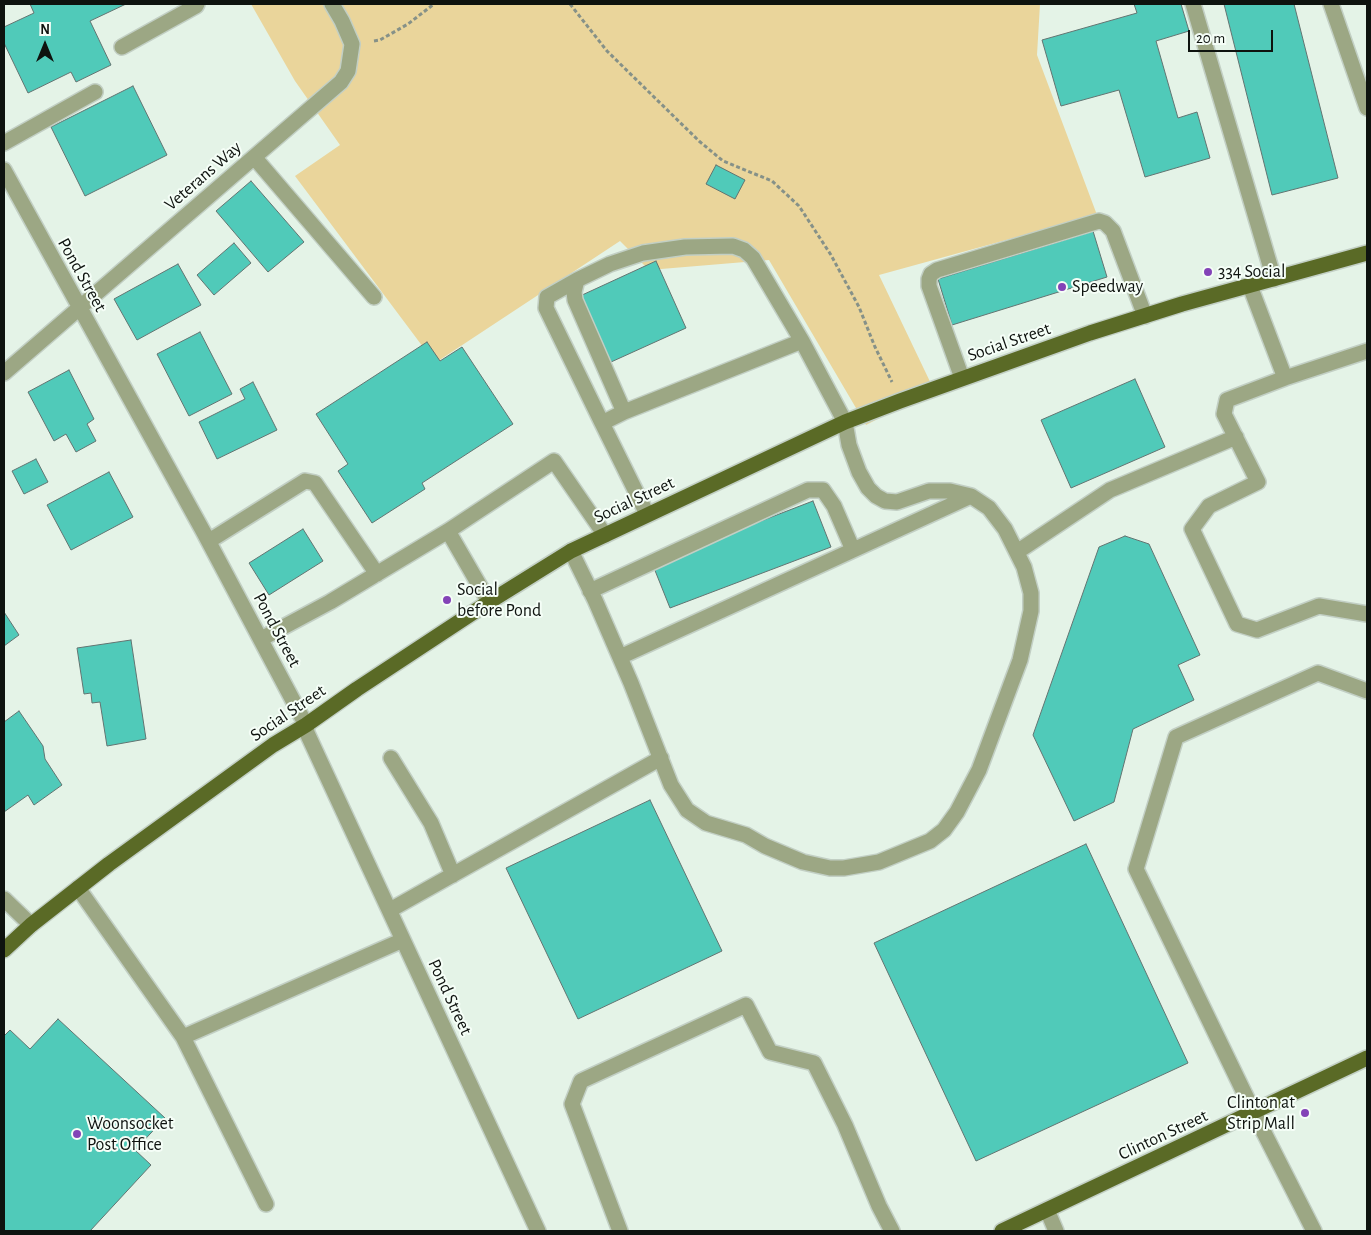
<!DOCTYPE html>
<html>
<head>
<meta charset="utf-8">
<style>
	body { margin:0 }
	#map { position:relative; width:1371px; height:1235px; overflow:hidden; background:#e4f3e7; font-family:"Alegreya Sans",sans-serif }
	canvas { display:block }
	.frame { position:absolute; inset:0; border:5px solid #0e130f; pointer-events:none }
	.north { position:absolute; left:20px; top:20px; width:50px; height:50px; -webkit-text-stroke:4px #f5fef7; paint-order:stroke; rotate:0deg; font-size:14px; font-weight:700; line-height:20px; text-align:center; color:#0e130f }
	.north::after { content:''; display:block; margin:auto; width:18px; height:22px; background:#0e130f; clip-path:polygon(50% 0,100% 100%,50% 72%,0 100%) }
	.scale { position:absolute; left:1188px; top:30px; width:85px; height:22px; box-sizing:border-box; border:2px solid #0e130f; border-top:0; padding-left:6px; font-size:15px; line-height:18px; white-space:nowrap; color:#0e130f; -webkit-text-stroke:4px #f5fef7; paint-order:stroke }
</style>
</head>
<body>
<div id="map">
<canvas width="1371" height="1235"></canvas>
<div class="frame"></div>
<div class="north">N</div>
<div class="scale">20 m</div>
</div>
<script>
const context = document.querySelector('canvas').getContext('2d');
context.lineJoin = 'round';
function paint(path, color) { context.fillStyle = color; context.fill(path, 'evenodd'); }
const shape = rows => new Path2D(rows.map(r => 'M' + r).join(''));
function strokePath(path, color, width, dash) { context.strokeStyle = color; context.lineWidth = width; context.lineCap = dash ? 'butt' : 'round'; context.setLineDash(dash || []); context.stroke(path); }
function label(font, color, halo, rows, align = 'center') {
  context.font = font + ' "Alegreya Sans",sans-serif'; context.lineWidth = 4; context.setLineDash([]); context.textBaseline = 'middle'; context.strokeStyle = halo; context.fillStyle = color; for (const [text, x, y, turn = 0] of rows) {
    context.save(); context.translate(x, y); context.rotate((+turn || 0) * Math.PI / 180); context.textAlign = isNaN(turn) ? turn : align; if (halo) context.strokeText(text, 0, 0); context.fillText(text, 0, 0); context.restore();
  }
}
paint(shape([
	[251,4,1040,4,1037,55,1097,215,879,275,934,390,866,425,769,260,649,270,620,241,435,363,295,176,340,145,295,81]
]), '#ead59b');
const building = shape([
	[30,4,126,4,90,21,111,65,76,82,71,72,28,93,4,43,4,27,34,13,30,4],
	[1134,4,1181,4,1189,31,1156,41,1178,118,1197,112,1210,158,1145,177,1119,90,1061,106,1042,40,1137,13,1134,4],
	[1224,4,1294,4,1338,178,1272,195,1224,4],
	[133,86,167,155,85,196,51,127,133,86],
	[716,165,745,180,735,199,706,184,716,165],
	[251,181,304,242,268,272,216,211,251,181],
	[1093,231,1107,277,952,325,938,279,1093,231],
	[234,243,251,263,214,295,197,275,234,243],
	[656,261,686,328,611,362,580,296,656,261],
	[178,264,201,305,137,340,114,299,178,264],
	[200,332,232,394,189,416,157,354,200,332],
	[427,342,440,361,462,347,513,424,422,483,425,489,372,523,338,471,348,464,316,414,427,342],
	[69,370,94,419,87,424,96,441,76,452,66,434,54,441,28,392,69,370],
	[1135,379,1165,447,1071,488,1041,420,1135,379],
	[253,382,277,430,217,459,199,422,245,399,240,389,253,382],
	[36,459,48,482,24,494,12,471,36,459],
	[109,472,133,517,71,550,47,505,109,472],
	[813,501,831,547,670,608,652,563,813,501],
	[303,529,323,561,269,595,249,563,303,529],
	[1125,536,1149,544,1200,655,1178,665,1194,700,1133,729,1114,802,1074,821,1033,735,1099,547,1125,536],
	[4,612,19,635,4,646,4,612],
	[131,640,146,739,107,746,100,702,92,703,91,693,84,694,77,648,131,640],
	[19,711,43,746,45,759,62,785,34,805,28,795,4,812,4,722,19,711],
	[650,800,722,951,578,1019,506,868,650,800],
	[1086,844,1188,1063,976,1161,874,943,1086,844],
	[58,1019,165,1118,135,1150,151,1165,90,1231,4,1231,4,1036,10,1030,30,1049,58,1019]
]);
paint(building, '#50cab9');
strokePath(building, '#627471', 1);
const minor = shape([
	[1193,4,1274,279],
	[1331,4,1367,108],
	[122,47,196,6,197,4],
	[4,143,95,92],
	[254,157,374,297],
	[4,170,203,531,306,725,307,733,538,1231],
	[577,280,547,297,546,308,602,423],
	[1250,286,1285,378,1367,351],
	[4,373,341,82,348,71,352,44,342,21,332,4],
	[962,378,929,286,929,279,931,274,937,270,1099,221,1105,223,1113,231,1145,316],
	[1285,378,1227,400,1224,414,1258,482,1209,506,1192,529,1237,624,1257,630,1319,606,1367,614],
	[624,412,575,300,574,292,577,280,610,264,643,253,685,247,733,246,744,250,753,258,802,341],
	[448,531,489,602],
	[209,541,305,481,315,483,377,574],
	[571,551,595,600,631,683,671,785,687,810,706,823,746,835,765,846,803,862,830,868,844,868,879,862,930,841,944,830,957,812,979,770,1020,660,1031,611,1031,593,1024,567,1005,529,989,508,971,496,950,491,929,491,897,502,885,501,876,496,868,488,859,472,849,445,845,422,802,341,624,412,602,423,647,514],
	[1017,552,1110,490,1236,437],
	[590,591,808,490,823,490,834,506,853,550],
	[261,639,330,602,448,531,554,461,605,535],
	[620,657,971,496],
	[391,758,431,823,453,875],
	[78,888,183,1037,266,1204],
	[4,899,31,925],
	[390,910,661,758],
	[183,1037,403,940],
	[1047,1210,1056,1231],
	[620,1231,572,1104,581,1081,746,1005,770,1052,814,1063,845,1125,879,1206,892,1231],
	[1314,1231,1253,1111,1136,869,1176,737,1318,673,1367,691]
]);
const major = shape([
	[4,950,31,925,109,864,273,745,306,725,357,689,489,602,571,551,845,422,900,401,1090,333,1182,304,1367,253],
	[1002,1231,1367,1058]
]);
strokePath(minor, '#c2cfc4', 18);
strokePath(major, '#c2cfc4', 18);
strokePath(shape([
	[570,4,607,51,699,141,723,161,772,181,799,206,831,255,859,307,875,347,892,382],
	[374,41,380,40,408,24,434,4]
]), '#869188', 3, [4, 2.5]);
strokePath(minor, '#9ca784', 15);
strokePath(major, '#5a6a26', 15);
for (const [x, y, r, color] of [
	[1208,272,5,"#8343b7"],
	[1062,287,5,"#8343b7"],
	[447,600,5,"#8343b7"],
	[1305,1113,5,"#8343b7"],
	[77,1134,5,"#8343b7"]
]) { const dot = new Path2D(); dot.arc(x, y, r, 0, 2 * Math.PI); context.fillStyle = color; context.fill(dot); strokePath(dot, '#f5fef7', 2); }
label('18px', '#0e130f', '#f5fef7', [
	["Veterans Way",203,176,-41],
	["Pond Street",82,275,61],
	["Social Street",1009,342,-19],
	["Social Street",634,500,-25],
	["Pond Street",277,630,62],
	["Social Street",288,713,-34],
	["Pond Street",450,997,65],
	["Clinton Street",1163,1135,-25]
]);
label('18px', '#0e130f', '#f5fef7', [
	["334 Social",1218,272],
	["Speedway",1072,287],
	["Social",457,590],
	["before Pond",457,611],
	["Clinton at",1295,1103,"right"],
	["Strip Mall",1295,1124,"right"],
	["Woonsocket",87,1124],
	["Post Office",87,1145]
], 'left');
</script>
</body>
</html>
